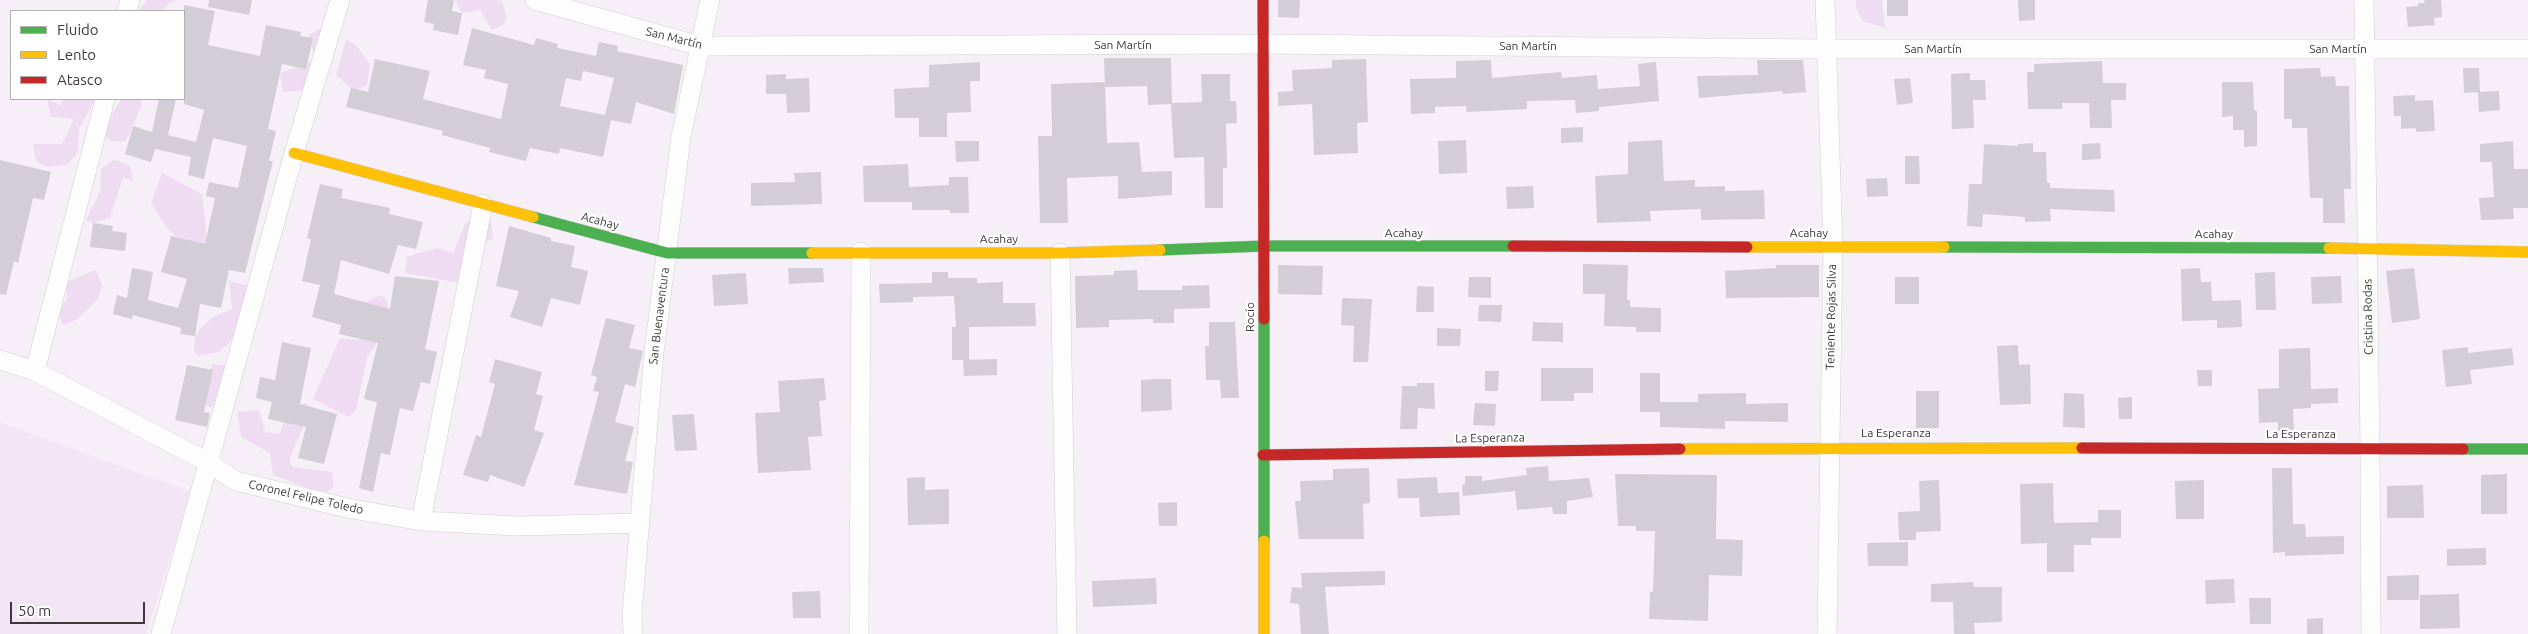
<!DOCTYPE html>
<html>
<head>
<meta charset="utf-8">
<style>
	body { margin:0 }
	#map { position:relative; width:2528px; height:634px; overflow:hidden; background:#f6eff8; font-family:Ubuntu,sans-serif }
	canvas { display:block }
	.legend { position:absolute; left:10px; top:10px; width:175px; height:90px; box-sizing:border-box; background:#fff; border:1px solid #b2afb2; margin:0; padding:6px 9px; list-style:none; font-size:15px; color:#3e383e }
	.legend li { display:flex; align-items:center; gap:10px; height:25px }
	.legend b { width:25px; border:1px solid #b2afb2 }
	.scale { position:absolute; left:10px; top:602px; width:135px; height:22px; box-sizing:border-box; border:2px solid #3e383e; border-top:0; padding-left:6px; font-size:15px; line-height:18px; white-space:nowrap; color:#3e383e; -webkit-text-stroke:4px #fff; paint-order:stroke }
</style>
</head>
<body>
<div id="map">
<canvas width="2528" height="634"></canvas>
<ul class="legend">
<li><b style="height:6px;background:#4caf50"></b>Fluido</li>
<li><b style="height:6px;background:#ffc107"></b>Lento</li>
<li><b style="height:6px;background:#c62828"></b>Atasco</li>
</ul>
<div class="scale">50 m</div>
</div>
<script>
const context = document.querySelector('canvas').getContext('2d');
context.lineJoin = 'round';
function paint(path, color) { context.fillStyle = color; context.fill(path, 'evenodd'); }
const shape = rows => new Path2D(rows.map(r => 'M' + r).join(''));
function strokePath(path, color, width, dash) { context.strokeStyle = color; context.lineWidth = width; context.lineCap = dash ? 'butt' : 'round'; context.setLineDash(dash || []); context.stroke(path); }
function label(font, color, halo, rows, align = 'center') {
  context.font = font + ' Ubuntu,sans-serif'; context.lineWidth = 4.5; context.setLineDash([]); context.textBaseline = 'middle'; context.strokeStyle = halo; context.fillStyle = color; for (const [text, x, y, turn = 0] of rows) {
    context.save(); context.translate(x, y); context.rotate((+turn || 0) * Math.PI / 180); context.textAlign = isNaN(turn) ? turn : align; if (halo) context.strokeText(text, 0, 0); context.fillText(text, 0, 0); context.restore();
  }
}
paint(shape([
	[0,422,191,492,146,634,0,634]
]), '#f3e5f6');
paint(shape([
	[147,0,178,0,171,2,161,11,139,11],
	[455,0,499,0,503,3,507,19,502,25,492,30,480,10,462,13],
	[1856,0,1882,0,1885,28,1863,21,1856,7],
	[321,28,327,34,327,78,323,86,314,90,283,92,280,73,316,60,308,35],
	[346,39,356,45,370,64,367,85,354,91,336,75],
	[47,99,60,105,63,99,95,99,79,129,78,152,67,165,47,167,36,161,33,144,62,144,74,119,51,117],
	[121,99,140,99,142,105,126,141,114,142,101,134],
	[115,159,130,166,133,181,123,177,110,218,93,223,86,220,100,191,101,169],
	[162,173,202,194,207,238,202,250,185,244,167,228,151,203],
	[477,214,491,222,493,238,467,254,459,283,405,273,407,257,414,254,438,248,453,253,465,224],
	[96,270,102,285,98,299,76,320,63,325,58,312,67,299,66,282],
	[229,281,258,288,256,303,231,341,219,352,198,356,194,350,195,336,199,330,213,317,232,309],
	[379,295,386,299,390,313,379,339,367,358,356,410,349,417,313,399,340,338,360,340,366,302],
	[212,364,229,366,218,405,210,407,204,404],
	[305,403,311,407,289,461,293,467,332,472,334,487,327,492,311,489,273,475,270,453,241,437,237,412,259,410,265,432,279,434,291,407]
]), '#efdcf2');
paint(shape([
	[209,0,252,0,249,15,208,7],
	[428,0,454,0,452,11,462,13,458,35,433,30,434,24,424,22],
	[1278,0,1300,0,1299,18,1278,17],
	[1887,0,1908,0,1908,16,1887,16],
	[2018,0,2035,0,2035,20,2019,21],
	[2424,0,2441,0,2442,17,2434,18,2435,25,2408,27,2406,7,2418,6,2418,3,2425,3],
	[184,5,215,11,208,45,260,56,266,25,301,32,300,36,313,38,306,69,282,64,268,129,276,131,269,161,273,161,245,273,229,270,221,308,200,304,195,336,180,334,181,328,133,315,132,319,113,314,117,295,127,298,132,268,153,272,148,300,178,308,187,279,161,272,171,236,205,244,215,198,206,196,209,182,238,188,247,146,213,138,204,179,188,175,191,157,155,149,151,162,125,154,133,126,152,132,159,99,176,99,168,135,196,142,204,110,184,104],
	[472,28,534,45,536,38,558,44,557,48,596,56,599,42,618,46,617,51,683,65,674,114,636,102,631,124,611,120,603,157,560,148,559,154,530,148,526,161,489,152,490,148,442,135,443,131,346,107,351,88,368,92,375,59,430,71,423,99,501,119,508,84,484,78,486,70,463,65],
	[583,71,614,78,605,115,560,106,566,78,581,81],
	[1104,58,1171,58,1172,103,1202,102,1201,74,1230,74,1230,101,1236,101,1237,123,1226,124,1227,168,1223,168,1223,208,1205,208,1204,157,1174,158,1171,104,1148,105,1147,86,1105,87],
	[1366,59,1368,122,1357,123,1358,153,1314,155,1312,104,1278,106,1278,92,1293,91,1292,70,1332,68,1332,60],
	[1491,60,1492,78,1561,72,1562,78,1597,75,1598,89,1640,86,1638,64,1656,62,1659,101,1599,107,1599,111,1576,113,1575,100,1527,101,1527,109,1467,112,1466,106,1435,107,1435,113,1411,114,1410,79,1456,78,1456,61],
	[1757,60,1803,60,1806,92,1783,94,1782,91,1699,98,1697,76,1758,75],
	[2102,61,2103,83,2126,83,2126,100,2111,100,2112,128,2090,128,2089,103,2062,103,2062,109,2028,109,2027,72,2034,72,2034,64],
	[980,62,980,81,970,81,971,112,947,113,947,137,919,137,919,118,895,118,894,89,929,87,929,65],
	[2320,68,2321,77,2335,76,2336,86,2349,86,2351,189,2344,189,2345,223,2323,223,2323,198,2310,198,2307,128,2292,128,2292,119,2284,119,2284,69],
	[2463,68,2479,68,2480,92,2499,91,2500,110,2479,112,2478,92,2464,93],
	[1970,73,1970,80,1985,80,1986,100,1973,100,1974,128,1952,129,1951,74],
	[786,74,786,79,809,78,810,112,787,113,786,94,766,94,766,75],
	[1910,78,1913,103,1897,105,1894,79],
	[1105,82,1107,143,1139,142,1142,172,1172,171,1172,195,1118,199,1118,176,1067,178,1068,223,1040,223,1038,136,1052,136,1051,84],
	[2222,82,2253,82,2254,110,2257,111,2257,146,2244,147,2244,130,2233,130,2233,116,2222,117],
	[2415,95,2415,101,2433,100,2435,131,2416,132,2416,128,2401,129,2401,116,2394,116,2393,96],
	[1583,127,1583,142,1561,143,1561,128],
	[1466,140,1467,173,1439,174,1438,141],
	[1662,140,1664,181,1695,180,1695,187,1725,186,1725,191,1764,190,1765,219,1701,220,1701,209,1650,211,1651,221,1597,223,1595,176,1628,174,1628,142],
	[955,141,979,141,979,161,956,162],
	[2513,141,2514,169,2528,169,2528,208,2513,208,2514,219,2481,220,2479,198,2494,197,2492,162,2480,162,2480,144],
	[2033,143,2033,152,2046,152,2047,183,2050,183,2050,188,2114,190,2115,212,2050,209,2051,221,2025,222,2025,217,1983,214,1982,227,1967,226,1969,184,1982,184,1984,144,2018,146,2018,144],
	[2100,143,2101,159,2082,160,2082,144],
	[1905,156,1919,156,1920,184,1905,184],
	[0,160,51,172,44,200,33,198,18,263,14,261,6,295,0,294],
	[908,164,909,187,949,185,949,177,968,177,969,213,950,213,950,210,912,210,912,202,864,202,863,166],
	[821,172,822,204,751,206,751,183,795,182,794,173],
	[1887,178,1888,196,1867,197,1866,179],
	[320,184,343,189,341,198,390,208,389,214,423,222,416,249,398,245,389,274,341,260,334,294,390,309,395,276,439,281,425,349,437,352,430,384,421,382,413,411,400,408,390,455,381,453,373,492,359,488,377,402,364,399,378,343,339,334,341,325,312,317,320,285,302,281,311,239,307,238],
	[1533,186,1534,208,1507,209,1506,187],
	[93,223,113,226,112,231,127,233,125,251,90,247],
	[509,226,551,238,551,241,575,246,571,267,588,271,580,305,551,298,542,327,510,317,519,291,496,286],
	[1583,264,1628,265,1627,300,1630,300,1630,307,1661,308,1661,332,1636,332,1636,327,1604,326,1605,294,1583,294],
	[1278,265,1323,266,1322,295,1278,294],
	[1776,265,1819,265,1819,297,1726,298,1725,271,1776,268],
	[788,268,823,268,824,282,789,284],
	[2200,268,2201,282,2211,282,2212,301,2241,300,2242,327,2217,328,2217,320,2182,321,2181,269],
	[2414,268,2420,319,2392,323,2386,271],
	[1137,270,1138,290,1182,290,1182,286,1209,285,1210,308,1174,309,1174,323,1153,323,1153,319,1109,320,1109,327,1076,328,1075,276,1114,275,1114,271],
	[932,272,948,272,948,278,977,278,977,283,1003,282,1003,303,1035,303,1036,326,969,327,969,360,952,360,952,327,956,327,954,296,913,297,913,302,880,303,879,284,932,283],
	[2275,272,2276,310,2256,310,2255,273],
	[746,273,748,304,714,306,712,275],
	[2341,276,2342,303,2312,304,2311,277],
	[1469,277,1491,277,1491,298,1468,297],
	[1895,277,1919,277,1919,304,1895,304],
	[1417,286,1434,287,1434,312,1416,312],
	[1342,298,1372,299,1368,362,1353,362,1354,326,1341,325],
	[1479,305,1502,305,1501,322,1478,321],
	[606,318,635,325,629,348,643,351,635,387,625,384,615,422,634,427,625,461,633,462,627,494,574,485,599,392,593,391,597,377,591,375],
	[1209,322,1235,322,1239,398,1221,398,1220,380,1206,380,1205,346,1209,346],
	[1533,322,1563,323,1563,342,1532,341],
	[1437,328,1461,329,1460,346,1437,346],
	[282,342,311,348,300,404,337,414,324,464,298,458,306,427,268,419,272,402,256,398,260,377,275,380],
	[2018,345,2019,365,2030,364,2031,404,2000,405,1997,346],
	[2468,347,2468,353,2512,348,2514,365,2470,370,2472,384,2446,387,2442,350],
	[2310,348,2311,389,2338,388,2338,403,2311,404,2311,408,2293,409,2294,431,2278,431,2278,422,2259,423,2258,389,2279,388,2279,349],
	[495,359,542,372,536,394,543,396,534,430,544,433,524,487,490,475,488,482,463,475,476,435,481,437,495,384,489,382],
	[997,359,997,375,964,376,963,360],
	[187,365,213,370,204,412,210,413,207,427,175,420],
	[1541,368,1593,368,1593,393,1574,393,1574,401,1541,401],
	[2197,370,2212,370,2212,386,2198,386],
	[1485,371,1499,371,1498,391,1485,391],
	[1640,373,1660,373,1660,402,1698,402,1698,394,1746,393,1746,404,1788,403,1788,422,1725,421,1725,429,1660,427,1660,412,1640,412],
	[824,378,826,400,819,401,822,436,808,437,811,470,758,473,755,413,780,412,778,381],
	[1156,379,1171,379,1172,410,1141,412,1141,380],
	[1417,383,1434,383,1435,409,1418,408,1417,429,1400,429,1402,386,1417,386],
	[1916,391,1939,391,1939,428,1916,428],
	[2064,393,2084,394,2085,428,2063,427],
	[2132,397,2132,419,2119,419,2118,398],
	[1475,403,1496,404,1495,426,1473,425],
	[694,414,697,450,675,451,672,415],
	[1548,466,1549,481,1589,478,1593,497,1567,501,1567,514,1553,514,1552,507,1517,510,1515,491,1463,496,1462,485,1465,484,1465,476,1482,476,1482,481,1527,475,1526,468],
	[1369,468,1370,503,1363,504,1364,539,1299,539,1295,501,1301,501,1300,481,1333,480,1333,469],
	[2272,468,2292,468,2293,524,2305,524,2306,537,2344,536,2344,554,2285,556,2285,552,2273,553],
	[1615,474,1717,475,1716,539,1743,540,1742,576,1709,575,1708,621,1649,619,1650,592,1653,592,1655,531,1636,531,1636,526,1618,526],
	[2507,474,2507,514,2481,514,2481,475],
	[925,477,925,490,949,489,949,524,908,525,907,478],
	[1437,477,1438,493,1459,492,1460,515,1420,517,1419,498,1398,498,1397,479],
	[1939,480,1941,531,1916,532,1916,540,1899,540,1898,512,1920,511,1919,481],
	[2204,480,2204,519,2176,519,2175,481],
	[2053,483,2054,523,2098,522,2098,510,2121,510,2121,538,2091,538,2091,545,2074,545,2074,572,2047,572,2047,543,2021,544,2020,484],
	[2423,485,2424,518,2387,518,2387,486],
	[1177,502,1177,526,1159,526,1158,503],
	[1908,542,1908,566,1868,566,1867,543],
	[2486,548,2486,565,2447,566,2447,549],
	[1385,571,1385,585,1325,587,1329,634,1301,634,1299,604,1290,603,1292,587,1302,588,1301,573],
	[2419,575,2419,600,2387,600,2387,576],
	[1156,578,1157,604,1093,607,1092,581],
	[2234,579,2235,603,2206,604,2205,580],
	[1973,582,1974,587,2002,587,2002,622,1974,623,1975,634,1954,634,1953,602,1931,602,1931,584],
	[820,591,821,618,793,618,792,592],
	[2459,594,2460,628,2420,629,2420,595],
	[2249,598,2271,598,2271,624,2250,624],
	[2323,618,2323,634,2307,634,2307,619]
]), '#d3cdd5');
const street = shape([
	[535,0,700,46,1263,44,1825,49,2528,49],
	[1825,0,1833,246,1827,634],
	[2364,0,2370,448,2371,634],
	[127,11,130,0],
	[1060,253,1067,634],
	[0,360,35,371,209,463,236,481,347,508,421,521,518,526,640,523],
	[35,371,105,99],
	[421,521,483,204],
	[161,634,294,153,340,0],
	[633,634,632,614,654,352,681,137,710,0],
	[859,634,861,252]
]);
const fast = shape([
	[533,217,667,253,812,253],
	[1944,247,2329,248],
	[1160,250,1264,246,1513,246],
	[1264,319,1264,541],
	[2463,449,2528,449]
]);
const slow = shape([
	[294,153,533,217],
	[1747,247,1944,247],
	[2329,248,2528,252],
	[812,253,1060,253,1160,250],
	[1680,449,2082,448],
	[1264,541,1264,634]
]);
const jam = shape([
	[1263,0,1264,319],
	[1513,246,1747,247],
	[2082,448,2463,449],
	[1263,455,1680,449]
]);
strokePath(street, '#d3cdd3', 20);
strokePath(fast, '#d3cdd3', 12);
strokePath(slow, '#d3cdd3', 12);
strokePath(jam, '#d3cdd3', 12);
strokePath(street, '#fefdfe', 19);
strokePath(fast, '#4caf50', 11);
strokePath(slow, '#ffc107', 11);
strokePath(jam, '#c62828', 11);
label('12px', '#3e383e', '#fff', [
	["San Martín",674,38,14],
	["San Martín",1123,45],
	["San Martín",1528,46],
	["San Martín",1933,49],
	["San Martín",2338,49],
	["Acahay",600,221,15],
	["Acahay",1404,233],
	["Acahay",1809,233],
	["Acahay",2214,234],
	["Acahay",999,239],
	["San Buenaventura",659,316,-83],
	["Rocío",1250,317,-90],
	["Teniente Rojas Silva",1831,317,-89],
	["Cristina Rodas",2368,317,-91],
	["La Esperanza",1896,433],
	["La Esperanza",2301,434],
	["La Esperanza",1490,438,-1],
	["Coronel Felipe Toledo",306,497,13]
]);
</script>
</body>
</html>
